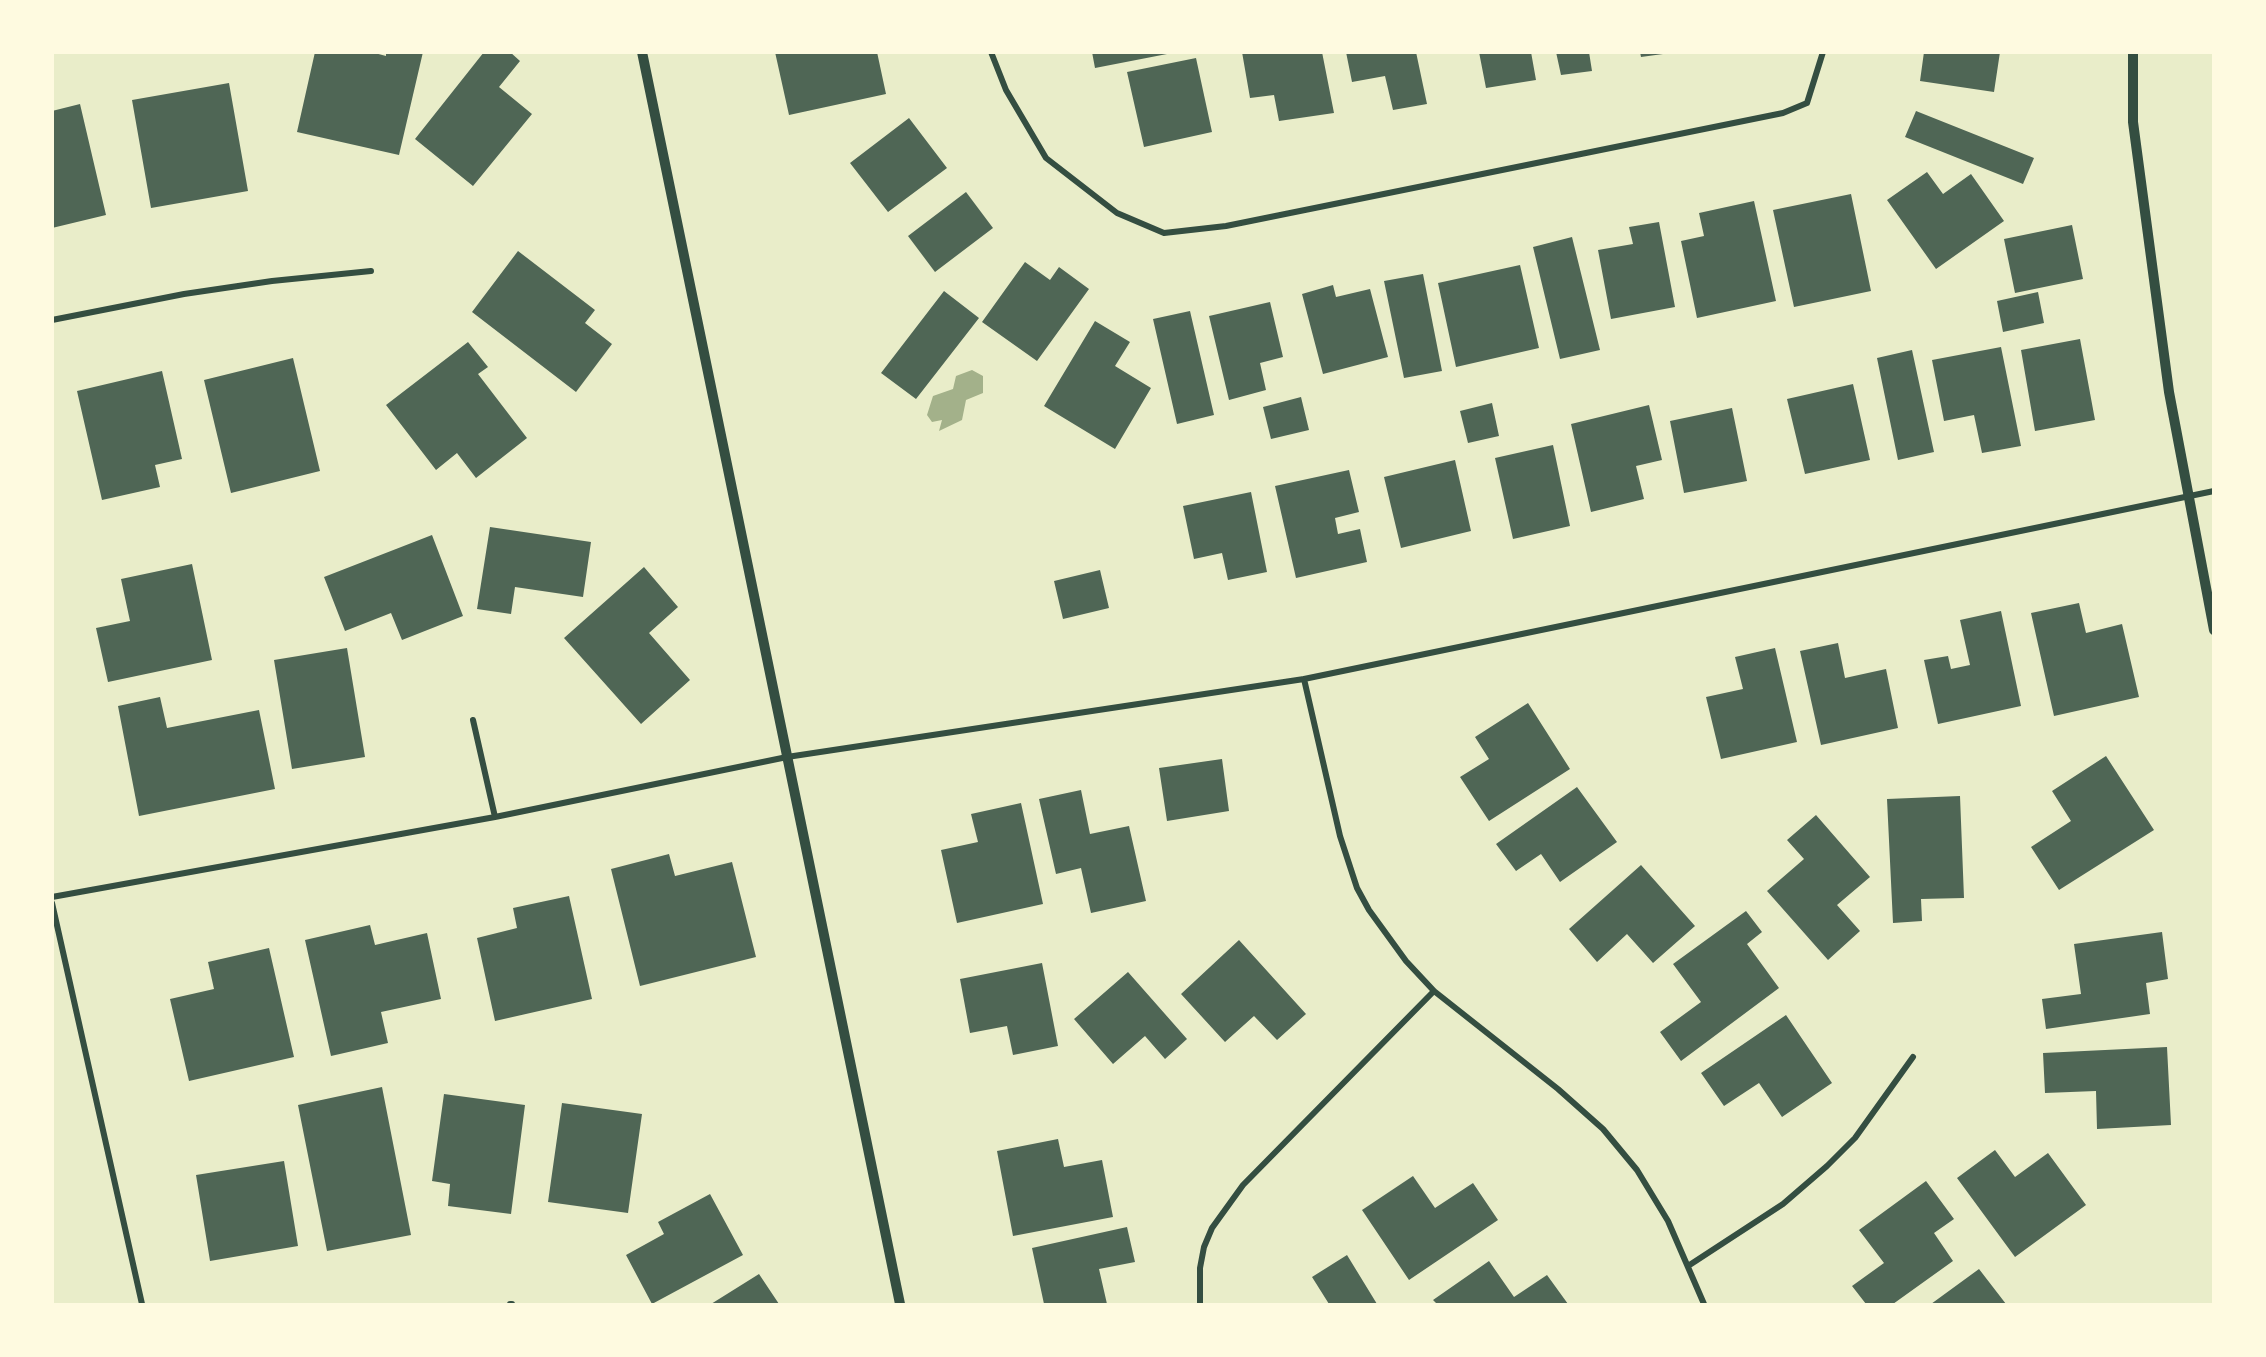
<!DOCTYPE html>
<html>
<head>
<meta charset="utf-8">
<style>
	body { margin:0 }
	#map { position:relative; width:2266px; height:1357px; overflow:hidden; background:#e9edc9; font-family:"Open Sans",sans-serif }
	canvas { display:block }
	.frame { position:absolute; inset:0; border:54px solid #fefae0; pointer-events:none }
</style>
</head>
<body>
<div id="map">
<canvas width="2266" height="1357"></canvas>
<div class="frame"></div>
</div>
<script>
const context = document.querySelector('canvas').getContext('2d');
context.lineJoin = 'round';
function paint(path, color) { context.fillStyle = color; context.fill(path, 'evenodd'); }
const shape = rows => new Path2D(rows.map(r => 'M' + r).join(''));
function strokePath(path, color, width, dash) { context.strokeStyle = color; context.lineWidth = width; context.lineCap = dash ? 'butt' : 'round'; context.setLineDash(dash || []); context.stroke(path); }
paint(shape([
	[972,370,983,376,983,393,966,400,962,420,939,431,942,420,932,422,927,415,933,396,953,389,956,376]
]), '#a3b18a');
paint(shape([
	[315,52,371,52,386,56,386,52,423,52,399,155,297,132],
	[484,52,510,52,520,61,499,87,532,114,473,186,415,139],
	[775,52,877,52,886,94,789,115],
	[1092,52,1167,52,1167,54,1095,68],
	[1242,52,1322,52,1334,113,1279,121,1274,95,1250,98],
	[1346,52,1416,52,1427,104,1393,110,1385,76,1352,82],
	[1479,52,1531,52,1536,80,1486,88],
	[1556,52,1589,52,1592,71,1561,75],
	[1640,52,1663,52,1663,54,1641,57],
	[1924,52,2000,52,1994,92,1920,81],
	[1196,58,1212,132,1144,147,1127,72],
	[229,83,248,191,151,208,132,100],
	[80,104,106,215,52,228,52,111],
	[1916,111,2034,158,2023,184,1905,137],
	[909,118,947,168,888,212,850,163],
	[1927,172,1943,194,1971,174,2004,221,1936,269,1887,200],
	[966,192,993,228,935,272,908,236],
	[1851,194,1871,291,1794,307,1773,210],
	[1754,201,1776,301,1697,318,1681,241,1704,236,1699,213],
	[1659,222,1675,307,1611,319,1598,250,1633,244,1629,227],
	[2072,225,2083,279,2015,293,2004,239],
	[1572,237,1600,350,1560,359,1533,247],
	[518,251,595,310,585,323,612,344,576,392,472,312],
	[1025,262,1050,280,1059,267,1089,289,1037,361,982,322],
	[1520,265,1539,348,1456,367,1438,283],
	[1423,274,1442,371,1404,378,1384,281],
	[1333,285,1336,297,1370,289,1388,357,1323,374,1302,294],
	[944,291,979,318,916,399,881,373],
	[2038,292,2044,323,2003,332,1997,301],
	[1270,302,1283,357,1260,363,1266,390,1229,400,1209,316],
	[1190,311,1214,415,1177,424,1153,319],
	[1095,321,1130,342,1115,366,1151,388,1115,449,1044,406],
	[2080,339,2095,420,2035,431,2021,350],
	[468,342,488,367,478,374,527,438,476,478,457,453,436,470,386,405],
	[2001,347,2021,446,1982,453,1974,415,1944,421,1932,360],
	[1912,350,1934,452,1898,460,1877,358],
	[293,358,320,471,231,493,204,380],
	[162,371,182,459,155,465,160,487,102,500,77,391],
	[1853,384,1870,460,1805,474,1787,399],
	[1301,397,1309,430,1271,439,1263,407],
	[1492,403,1499,436,1468,443,1460,411],
	[1649,405,1662,460,1636,466,1644,499,1591,512,1571,424],
	[1732,408,1747,481,1684,493,1670,421],
	[1553,445,1570,526,1513,539,1495,458],
	[1455,460,1471,531,1401,548,1384,477],
	[1349,470,1359,512,1335,518,1338,534,1360,529,1367,562,1296,578,1275,486],
	[1251,492,1267,572,1228,580,1222,553,1194,559,1183,506],
	[490,527,591,542,583,597,515,587,511,614,477,609],
	[432,535,463,616,402,640,391,613,345,631,324,577],
	[192,564,212,660,108,682,96,628,130,621,121,579],
	[644,567,678,607,649,633,690,680,641,724,564,638],
	[1100,570,1109,608,1063,619,1054,581],
	[2079,603,2086,633,2122,624,2139,697,2054,716,2031,613],
	[2001,611,2021,706,1938,724,1924,660,1948,656,1951,669,1970,665,1960,620],
	[1838,643,1845,678,1886,669,1898,728,1821,745,1800,651],
	[347,648,365,757,292,769,274,660],
	[1775,648,1797,742,1721,759,1706,697,1743,689,1735,657],
	[160,697,167,728,259,710,275,789,139,816,118,706],
	[1528,703,1570,769,1489,821,1460,777,1489,759,1475,737],
	[2106,756,2154,830,2059,890,2031,847,2071,821,2052,791],
	[1222,759,1229,811,1167,821,1159,768],
	[1577,787,1617,842,1560,882,1541,854,1516,871,1496,844],
	[1081,790,1090,834,1129,826,1146,901,1091,913,1081,868,1056,874,1039,799],
	[1960,796,1964,898,1921,899,1922,921,1893,923,1887,799],
	[1021,803,1043,904,957,923,941,850,978,842,971,814],
	[1816,815,1870,877,1837,905,1860,931,1828,960,1767,891,1804,859,1787,840],
	[669,854,675,876,732,862,756,957,640,986,611,869],
	[1641,865,1695,926,1653,963,1627,934,1597,962,1569,929],
	[569,896,592,999,495,1021,477,938,517,928,513,908],
	[1746,911,1762,932,1747,944,1779,988,1681,1061,1660,1032,1701,1002,1673,964],
	[370,925,375,945,427,933,441,999,381,1012,388,1043,331,1056,305,940],
	[2162,932,2168,979,2146,983,2150,1014,2046,1029,2042,999,2081,994,2074,944],
	[1239,940,1306,1014,1277,1040,1254,1016,1225,1042,1181,994],
	[269,948,294,1057,189,1081,170,999,214,989,208,962],
	[1042,963,1058,1046,1013,1055,1007,1026,970,1033,960,979],
	[1128,972,1187,1039,1165,1059,1145,1036,1113,1064,1074,1019],
	[1786,1015,1832,1083,1782,1117,1759,1083,1724,1106,1701,1073],
	[2167,1047,2171,1125,2097,1129,2096,1091,2045,1093,2043,1053],
	[382,1087,411,1235,327,1251,298,1105],
	[444,1094,525,1105,511,1214,448,1206,450,1184,432,1181],
	[562,1103,642,1114,628,1213,548,1202],
	[1058,1139,1064,1167,1102,1160,1113,1217,1013,1236,997,1151],
	[1995,1150,2015,1177,2048,1153,2086,1205,2015,1257,1957,1178],
	[284,1161,298,1246,210,1261,196,1175],
	[1413,1176,1435,1208,1473,1183,1498,1220,1409,1280,1362,1210],
	[1926,1181,1954,1219,1934,1233,1953,1261,1893,1304,1866,1304,1852,1286,1884,1263,1859,1230],
	[710,1194,743,1255,652,1304,626,1255,664,1234,658,1222],
	[1127,1227,1135,1262,1099,1269,1107,1304,1044,1304,1032,1248],
	[1347,1255,1377,1304,1329,1304,1312,1277],
	[1489,1261,1514,1297,1547,1275,1568,1304,1437,1304,1433,1300],
	[1979,1269,2006,1304,1931,1304],
	[759,1274,779,1304,711,1304]
]), '#4f6655');
strokePath(shape([
	[991,52,1006,90,1046,158,1117,213,1164,233,1226,226,1783,113,1807,103,1823,52],
	[52,320,184,294,272,281,371,271],
	[1304,679,1340,836,1357,888,1369,910,1406,961,1434,991,1558,1089,1603,1129,1637,1170,1668,1221,1704,1304],
	[473,720,495,817],
	[52,897,495,817,787,757,1304,679,2214,491],
	[52,903,142,1304],
	[1688,1266,1783,1204,1827,1166,1855,1138,1913,1057],
	[510,1304,512,1304],
	[1200,1304,1200,1268,1204,1247,1212,1228,1243,1185,1434,991]
]), '#344e41', 6);
strokePath(shape([
	[642,52,900,1304],
	[2133,52,2133,122,2169,392,2214,630]
]), '#344e41', 10);
</script>
</body>
</html>
